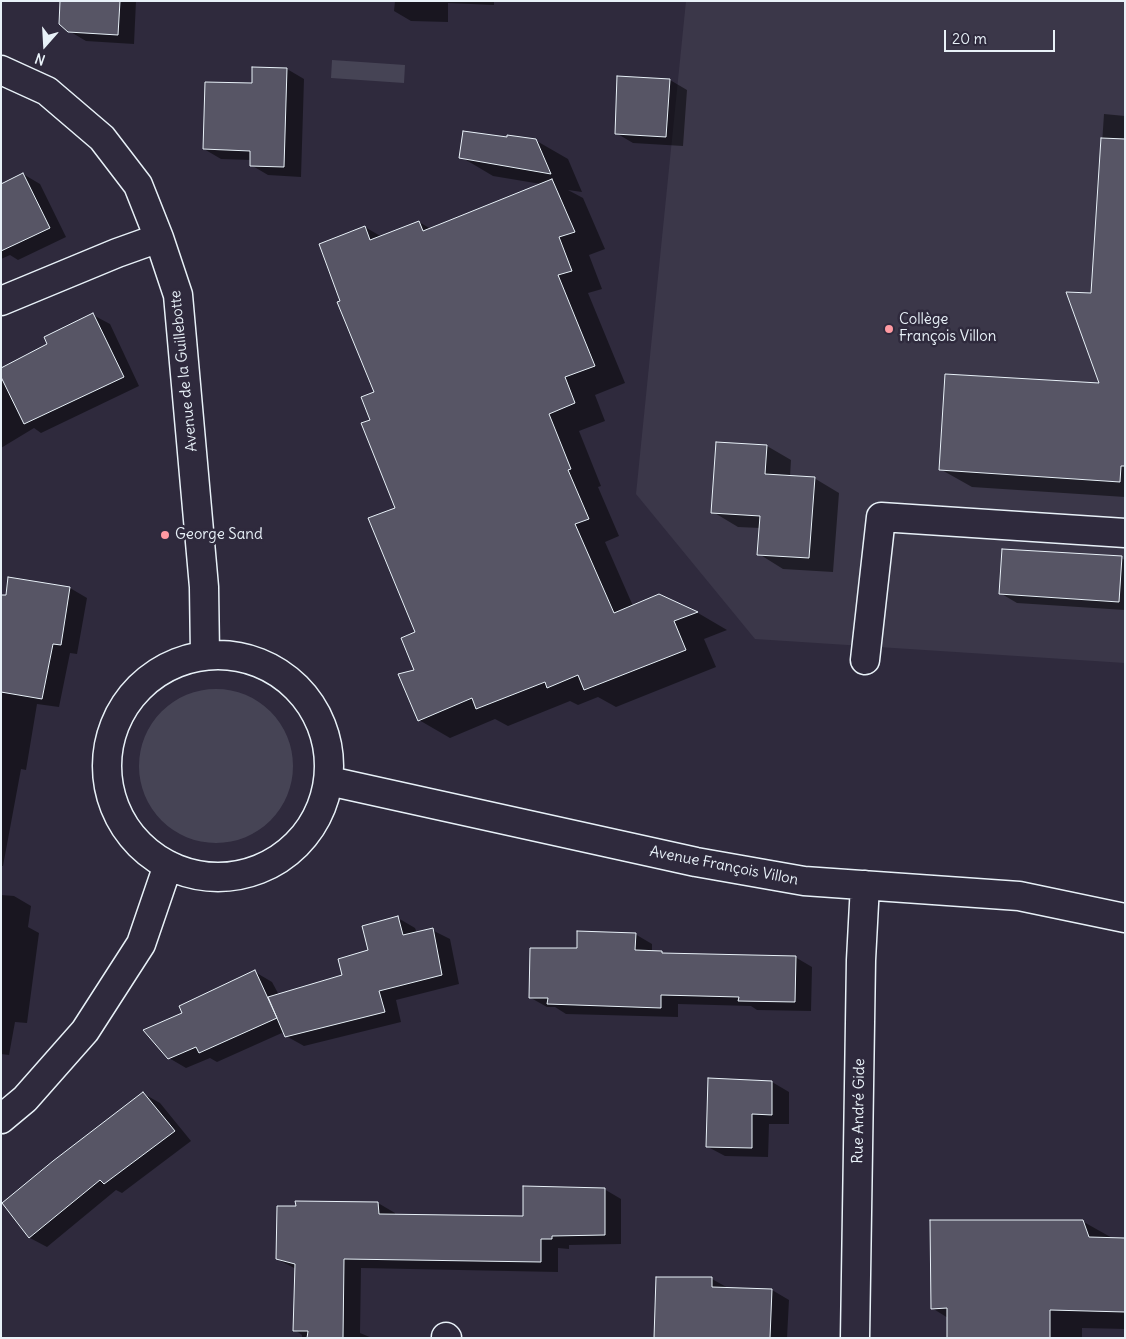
<!DOCTYPE html>
<html>
<head>
<meta charset="utf-8">
<style>
	body { margin:0 }
	#map { position:relative; width:1126px; height:1339px; overflow:hidden; background:#2f2a3d; font-family:Delius,sans-serif }
	canvas { display:block }
	.frame { position:absolute; inset:0; border:2px solid #e8f1f8; pointer-events:none }
	.north { position:absolute; left:20px; top:20px; width:50px; height:50px; -webkit-text-stroke:4px #2f2a3d; paint-order:stroke; rotate:199deg; font-size:14px; font-weight:700; line-height:20px; text-align:center; color:#e8f1f8 }
	.north::after { content:''; display:block; margin:auto; width:18px; height:22px; background:#e8f1f8; clip-path:polygon(50% 0,100% 100%,50% 72%,0 100%) }
	.scale { position:absolute; left:944px; top:30px; width:111px; height:22px; box-sizing:border-box; border:2px solid #e8f1f8; border-top:0; padding-left:6px; font-size:15px; line-height:18px; white-space:nowrap; color:#e8f1f8; -webkit-text-stroke:4px #2f2a3d; paint-order:stroke }
</style>
</head>
<body>
<div id="map">
<canvas width="1126" height="1339"></canvas>
<div class="frame"></div>
<div class="north">N</div>
<div class="scale">20 m</div>
</div>
<script>
const context = document.querySelector('canvas').getContext('2d');
context.lineJoin = 'round';
function paint(path, color) { context.fillStyle = color; context.fill(path, 'evenodd'); }
const shape = rows => new Path2D(rows.map(r => 'M' + r).join(''));
function strokePath(path, color, width, dash) { context.strokeStyle = color; context.lineWidth = width; context.lineCap = dash ? 'butt' : 'round'; context.setLineDash(dash || []); context.stroke(path); }
function label(font, color, halo, rows, align = 'center') {
  context.font = font + ' Delius,sans-serif'; context.lineWidth = 5; context.setLineDash([]); context.textBaseline = 'middle'; context.strokeStyle = halo; context.fillStyle = color; for (const [text, x, y, turn = 0] of rows) {
    context.save(); context.translate(x, y); context.rotate((+turn || 0) * Math.PI / 180); context.textAlign = isNaN(turn) ? turn : align; if (halo) context.strokeText(text, 0, 0); context.fillText(text, 0, 0); context.restore();
  }
}
paint(shape([
	[686,1,1125,1,1125,663,755,639,636,494]
]), '#3b3749');
paint(shape([
	[332,60,405,65,404,83,331,78],
	'139 766a77 77 0 1 1 154 0a77 77 0 1 1-154 0Z'
]), '#464455');
paint(shape([
	[80,1,136,1,134,44,86,41,69,31],
	[395,1,494,1,494,5,448,3,448,22,411,21,394,11],
	[287,69,304,79,301,177,268,175,251,165,251,160,221,159,204,149,253,85],
	[670,80,687,90,683,146,633,143,616,133],
	[1104,114,1125,116,1125,497,972,487,940,469,1101,384,1092,294],
	[535,140,568,159,582,192,568,190,583,198,605,249,589,255,602,289,588,293,625,383,595,395,605,421,579,431,601,486,598,487,619,536,605,542,633,606,659,596,698,613,727,630,704,639,716,667,616,707,598,697,578,705,570,701,508,726,495,719,450,738,419,720,416,670,416,633,397,508,372,421,376,393,341,301,365,227,382,237,419,222,431,229,541,184,493,176,461,157],
	[23,174,40,184,66,237,18,260,10,255,1,259,1,185],
	[93,315,110,324,139,386,41,433,34,428,1,448,1,370,48,344],
	[767,446,791,460,790,477,814,478,839,493,833,572,783,569,759,554,760,528,738,527,713,512],
	[1121,558,1125,560,1125,610,1017,603,1000,593],
	[10,578,70,588,87,598,77,654,70,653,59,707,37,704,26,770,21,769,3,866,1,866,1,596,7,597],
	[1,895,14,896,31,906,28,927,39,933,27,1023,15,1022,9,1055,1,1054],
	[398,918,415,928,417,933,432,930,450,939,459,984,396,1000,401,1022,304,1046,286,1036,284,1032,217,1062,210,1058,186,1068,169,1058,183,1013,255,972,272,982,279,995,343,976,370,951],
	[635,934,652,944,652,952,662,953,665,955,795,957,812,967,811,1011,757,1010,751,1006,678,1004,678,1017,566,1014,555,1007,547,1007,531,998,578,950],
	[772,1082,789,1092,789,1124,769,1124,768,1157,725,1156,708,1147],
	[144,1094,160,1103,191,1141,122,1193,116,1190,47,1247,30,1238,4,1203],
	[604,1189,621,1199,621,1244,569,1245,569,1249,558,1248,558,1272,361,1268,360,1333,372,1338,302,1338,302,1335,295,1330,296,1269,277,1259,297,1208,297,1202,378,1203,395,1213,395,1215,524,1217],
	[1082,1221,1114,1239,1125,1239,1125,1329,1082,1328,1082,1338,948,1338,948,1318,932,1308],
	[712,1279,730,1289,772,1290,789,1300,787,1338,656,1338]
]), '#0007');
const building = shape([
	[60,1,120,1,118,35,68,32,59,24,60,1],
	[252,67,287,68,284,167,250,166,250,151,203,149,205,82,252,83,252,67],
	[617,76,670,79,666,137,615,134,617,76],
	[463,131,507,137,507,135,536,139,551,174,459,158,463,131],
	[1101,138,1125,139,1125,466,1121,466,1120,482,939,470,945,374,1099,383,1066,292,1091,293,1101,138],
	[23,173,50,228,1,251,1,184,23,173],
	[552,179,575,232,559,237,572,271,558,275,595,366,565,377,575,403,549,414,571,469,568,470,589,519,575,524,614,613,659,594,698,612,674,621,686,650,584,690,578,675,547,688,545,682,476,709,472,698,418,721,398,674,414,670,401,638,415,632,368,518,395,508,361,423,370,420,361,397,374,392,337,302,340,301,319,244,365,226,370,240,419,221,423,231,552,179],
	[93,313,124,377,24,424,1,377,1,368,47,344,44,337,93,313],
	[716,442,767,445,765,474,815,477,809,558,757,555,760,516,711,513,716,442],
	[1002,549,1122,556,1119,602,999,594,1002,549],
	[8,577,70,587,61,645,53,644,42,699,1,692,1,595,6,595,8,577],
	[398,916,403,935,433,928,442,975,379,991,385,1012,285,1037,268,997,342,975,338,959,368,950,362,926,398,916],
	[577,931,636,933,635,950,662,951,662,953,796,956,795,1002,738,1001,739,997,661,995,661,1008,547,1004,548,998,529,998,530,948,577,948,577,931],
	[255,970,277,1018,199,1053,196,1047,168,1059,143,1030,182,1013,179,1006,255,970],
	[708,1078,772,1081,772,1115,752,1114,752,1148,706,1147,708,1078],
	[143,1092,175,1131,104,1184,100,1180,29,1238,2,1203,53,1161,143,1092],
	[523,1186,605,1188,605,1235,552,1236,552,1239,541,1239,541,1262,344,1259,343,1338,307,1338,308,1331,293,1331,295,1264,276,1259,277,1206,296,1206,295,1201,378,1202,379,1214,523,1216,523,1186],
	[930,1220,1083,1220,1089,1237,1125,1238,1125,1312,1050,1310,1050,1338,947,1338,947,1308,931,1309,930,1220],
	[656,1277,712,1277,712,1287,772,1289,770,1338,654,1338,656,1277]
]);
paint(building, '#575565');
strokePath(building, '#e8f1f8', 1);
const minor = shape([
	[1,70,47,91,102,138,138,185,159,238,178,295,204,587,205,655],
	[1,301,117,253,159,238],
	'107 766a111 111 0 1 1 222 0a111 111 0 1 1-222 0Z',
	[865,660,881,517,1125,533],
	[329,781,696,862,804,881,1019,896,1125,918],
	[1,1119,25,1099,85,1031,141,944,168,865],
	[446,1337,447,1338],
	[855,1338,861,960,865,885]
]);
strokePath(minor, '#e8f1f8', 31);
strokePath(minor, '#2f2a3d', 28);
for (const [x, y, r, color] of [
	[889,329,5,"#ff9aa2"],
	[165,535,5,"#ff9aa2"]
]) { const dot = new Path2D(); dot.arc(x, y, r, 0, 2 * Math.PI); context.fillStyle = color; context.fill(dot); strokePath(dot, '#2f2a3d', 2); }
label('15px', '#e8f1f8', '#2f2a3d', [
	["Collège",899,320],
	["François Villon",899,337],
	["George Sand",175,535]
], 'left');
label('15px', '#e8f1f8', '#2f2a3d', [
	["Avenue de la Guillebotte",184,371,-96],
	["Avenue François Villon",724,866,11],
	["Rue André Gide",859,1111,-89]
]);
</script>
</body>
</html>
